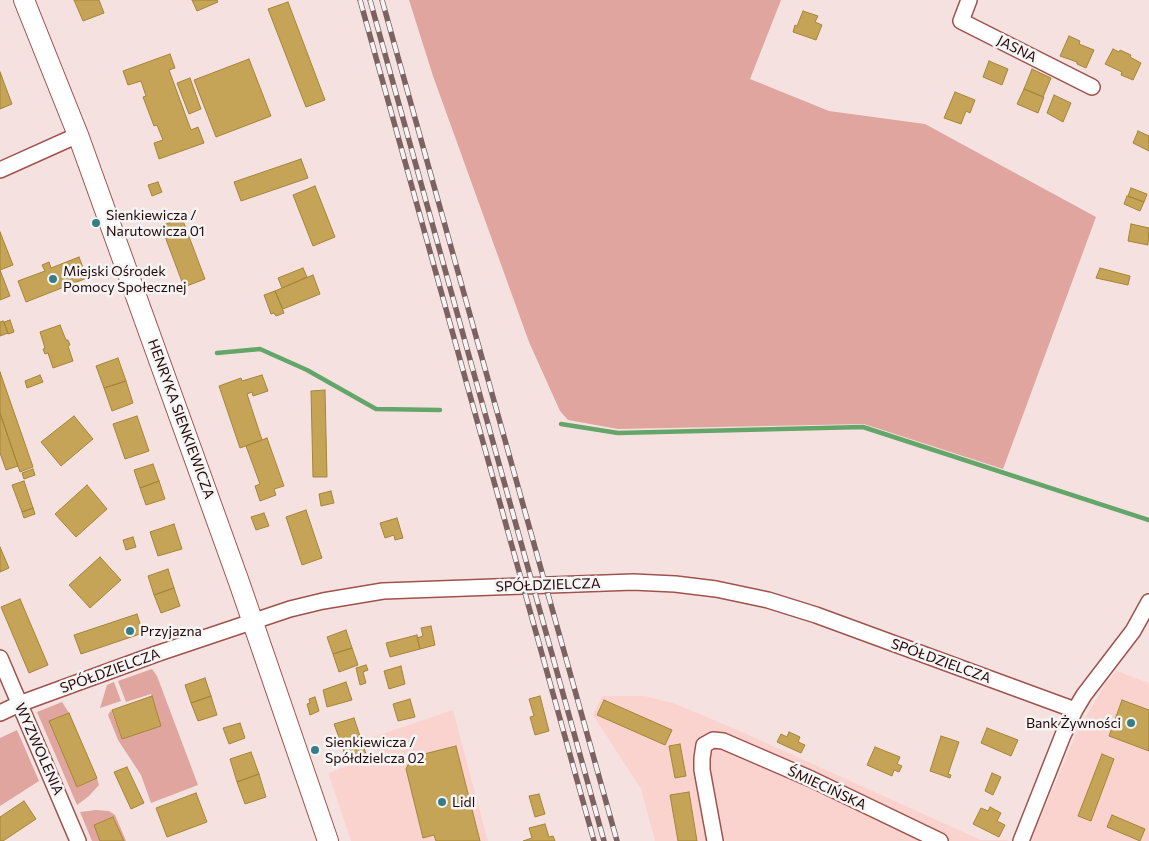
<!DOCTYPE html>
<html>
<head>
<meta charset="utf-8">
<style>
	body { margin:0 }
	canvas { display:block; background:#f5e2e0 }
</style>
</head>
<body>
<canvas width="1149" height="841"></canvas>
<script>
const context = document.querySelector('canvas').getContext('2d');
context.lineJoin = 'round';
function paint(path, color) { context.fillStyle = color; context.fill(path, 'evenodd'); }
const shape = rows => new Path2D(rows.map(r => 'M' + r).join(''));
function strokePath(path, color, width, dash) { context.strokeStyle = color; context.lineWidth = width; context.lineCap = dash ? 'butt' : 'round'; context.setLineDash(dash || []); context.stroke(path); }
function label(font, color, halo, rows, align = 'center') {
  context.font = font + ' Commissioner,sans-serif'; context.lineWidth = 5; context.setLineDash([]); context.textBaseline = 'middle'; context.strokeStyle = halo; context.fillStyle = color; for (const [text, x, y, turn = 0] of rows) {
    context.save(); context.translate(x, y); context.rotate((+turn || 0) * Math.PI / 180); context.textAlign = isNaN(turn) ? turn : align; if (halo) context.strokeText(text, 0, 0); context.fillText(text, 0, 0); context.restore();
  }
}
paint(shape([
	[1117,671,1149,683,1149,841,1031,841,1077,732,1105,684],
	[602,696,645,696,676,704,742,732,981,840,1007,840,1009,841,655,841,641,789,593,715],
	[453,710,488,841,351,841,328,773,378,755,373,737]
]), '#fbd3ce');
paint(shape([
	[409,0,781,0,750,79,829,111,925,124,1096,217,1003,469,864,424,618,429,568,420,560,411,529,342,433,76],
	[152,669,157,676,198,785,151,803,141,775,118,740,108,715,111,710,122,739,161,726,151,694,126,702,118,681],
	[114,682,121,701,100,708,107,685],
	[62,702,69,713,49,721,77,787,97,778,99,785,89,796,77,805,37,712],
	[17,730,39,781,0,806,0,738],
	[96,810,109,811,115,815,126,841,124,841,113,817,94,825,100,841,92,841,80,812]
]), '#dfa59e');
strokePath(shape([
	[217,353,260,349,307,370,376,409,440,410],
	[561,424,618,433,863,427,1149,520]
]), '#64a66a', 4.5);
const building = shape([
	[74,0,99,0,104,13,83,21,74,0],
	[192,0,217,0,218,2,197,11,192,0],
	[288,2,325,100,306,107,268,9,288,2],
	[803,11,818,16,815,22,822,25,816,40,793,32,795,25,797,26,803,11],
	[1069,36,1080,41,1079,44,1094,50,1086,68,1077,64,1077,62,1060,56,1069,36],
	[1113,49,1119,52,1120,50,1131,55,1130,57,1141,63,1133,80,1121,75,1122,72,1105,64,1113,49],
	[170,54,175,68,169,70,191,130,198,127,204,143,159,159,154,143,163,140,157,125,154,126,143,97,146,96,141,81,128,85,123,71,170,54],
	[249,59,271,116,216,137,194,80,249,59],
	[989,61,1008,69,1002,85,983,77,989,61],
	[1032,69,1051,78,1043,97,1024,89,1032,69],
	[0,72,12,104,0,109,0,72],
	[190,78,201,109,189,114,177,83,190,78],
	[1024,89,1044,97,1038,113,1017,104,1024,89],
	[955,92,975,100,970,113,966,111,961,124,944,118,955,92],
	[1054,95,1071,103,1063,122,1047,113,1054,95],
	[1138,131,1149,136,1149,151,1133,143,1138,131],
	[301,159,308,178,241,201,234,182,301,159],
	[158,182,162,192,152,196,148,185,158,182],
	[315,186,335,237,313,246,293,195,315,186],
	[1131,188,1147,194,1144,202,1128,196,1131,188],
	[1127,196,1144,202,1140,211,1124,204,1127,196],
	[182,218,205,279,184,287,161,226,182,218],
	[1131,224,1149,228,1148,245,1128,241,1131,224],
	[0,232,13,265,0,270,10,296,0,300,0,232],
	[79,257,87,278,26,302,18,281,45,271,42,265,49,262,51,268,79,257],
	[303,268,307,277,282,288,278,278,303,268],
	[1100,268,1130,276,1128,285,1096,278,1100,268],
	[313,275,320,294,283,309,275,291,313,275],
	[275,291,284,313,276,316,274,313,271,314,264,295,275,291],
	[10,320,14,332,8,334,4,322,10,320],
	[3,321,8,333,0,336,0,322,3,321],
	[60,325,66,340,68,340,70,345,68,346,73,361,53,368,48,353,45,354,43,349,45,348,40,332,60,325],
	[118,358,126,381,104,388,96,366,118,358],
	[0,372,33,467,20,472,0,413,0,372],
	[40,375,43,382,27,388,25,381,40,375],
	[262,375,268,391,253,396,252,392,247,394,262,440,240,448,219,386,241,378,242,381,262,375],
	[126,381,133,403,112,411,104,388,126,381],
	[325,390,327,477,313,477,311,391,325,390],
	[0,413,18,466,6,470,0,453,0,413],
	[74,416,93,439,61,466,41,442,74,416],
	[137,416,149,451,125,459,113,424,137,416],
	[267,438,284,486,274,489,276,495,260,501,255,486,260,484,246,446,267,438],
	[153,464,159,481,140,488,134,470,153,464],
	[33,469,35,475,24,479,22,473,33,469],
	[24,481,33,508,22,512,12,485,24,481],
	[159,481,165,499,146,505,140,488,159,481],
	[87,485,107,509,76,537,55,514,87,485],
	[331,491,334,503,321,506,319,494,331,491],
	[33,508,35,514,24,518,22,512,33,508],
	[306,510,322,558,302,565,286,517,306,510],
	[264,513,269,526,256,530,251,517,264,513],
	[397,518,403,538,395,540,394,535,385,538,380,523,397,518],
	[174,524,182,549,158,556,150,532,174,524],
	[133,537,136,547,126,550,123,540,133,537],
	[0,547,9,568,0,572,0,547],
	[100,557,121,580,90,608,69,585,100,557],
	[168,569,174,588,154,595,148,576,168,569],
	[174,588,180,606,161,613,154,595,174,588],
	[20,599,48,665,29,673,1,607,20,599],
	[137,614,143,633,81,654,74,635,137,614],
	[431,626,435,645,420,649,417,638,423,636,421,628,431,626],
	[346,630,352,648,333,654,327,637,346,630],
	[417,635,420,649,390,657,386,643,417,635],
	[352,648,358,665,339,672,333,654,352,648],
	[366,665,368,670,363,672,366,683,360,685,356,668,366,665],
	[401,666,405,684,389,689,384,671,401,666],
	[205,678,211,696,191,703,185,685,205,678],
	[346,682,352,700,327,707,323,690,346,682],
	[152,696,161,726,122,739,112,710,152,696],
	[211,696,217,715,198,721,191,703,211,696],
	[540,696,549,731,535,735,530,717,534,716,529,699,540,696],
	[315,697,319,711,310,715,307,704,310,703,309,699,315,697],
	[410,699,415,717,398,721,393,704,410,699],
	[604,700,672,730,665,745,597,715,604,700],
	[1122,700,1149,710,1149,751,1109,736,1122,700],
	[69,713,97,778,77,787,49,721,69,713],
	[354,718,360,736,341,743,334,724,354,718],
	[240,723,245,738,229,744,223,728,240,723],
	[987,728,1018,740,1011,756,981,743,987,728],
	[789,732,800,737,798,742,805,745,801,753,777,742,781,734,787,737,789,732],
	[360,736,366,754,347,761,341,743,360,736],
	[941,736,959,742,948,774,951,775,950,778,930,771,941,736],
	[680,744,686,776,675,778,669,746,680,744],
	[456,746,480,841,436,841,434,835,423,838,406,769,412,757,456,746],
	[875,747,900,757,897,764,902,766,899,772,894,770,892,776,867,765,875,747],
	[251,752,259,774,237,782,230,759,251,752],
	[1102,754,1114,759,1091,821,1078,816,1102,754],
	[127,767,144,803,131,809,114,772,127,767],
	[992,773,1001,777,993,795,985,791,992,773],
	[259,774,266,797,245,804,237,782,259,774],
	[689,792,697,841,678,841,670,795,689,792],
	[196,793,207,822,167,837,156,808,196,793],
	[539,794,545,814,535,817,529,796,539,794],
	[24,801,36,819,3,841,0,841,0,817,24,801],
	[990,807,1001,813,997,821,1005,825,999,837,973,824,981,808,988,811,990,807],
	[1112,815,1145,829,1140,841,1107,827,1112,815],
	[113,817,124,841,100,841,94,825,113,817],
	[545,824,549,837,553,836,555,841,523,841,532,838,529,828,545,824]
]);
paint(building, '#c5a357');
strokePath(building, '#a58537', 1);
const minor = shape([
	[969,0,961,21,1092,87],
	[0,170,78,135],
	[0,658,78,841],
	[0,713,19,704,156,654,290,609,323,601,383,591,633,582,675,584,716,589,768,600,816,615,1075,710],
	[715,841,702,770,702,758,704,745,713,740,723,741,811,779,940,841],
	[1021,841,1063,735,1075,710,1084,695,1133,631,1149,602]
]);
const tertiary = shape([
	[24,0,78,135,239,582,328,841]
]);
strokePath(minor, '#a0524c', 18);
strokePath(tertiary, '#a0524c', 22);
strokePath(minor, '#fff', 15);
strokePath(tertiary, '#fff', 20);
const rail = shape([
	[360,0,594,841],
	[370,0,604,841],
	[382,0,617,841]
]);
strokePath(rail, '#7c6261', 5.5);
strokePath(rail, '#f4f4f4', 4, [11]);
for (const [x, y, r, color] of [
	[96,223,5,"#367d86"],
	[53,279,5,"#367d86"],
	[130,631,5,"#367d86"],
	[1131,723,5,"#367d86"],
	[315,750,5,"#367d86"],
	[442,802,5,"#367d86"]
]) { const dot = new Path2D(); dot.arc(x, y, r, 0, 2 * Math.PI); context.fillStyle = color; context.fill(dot); strokePath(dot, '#f4f4f4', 2); }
label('14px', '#240605', '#f4f4f4', [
	["JASNA",1017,49,27],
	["HENRYKA SIENKIEWICZA",181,419,70],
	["SPÓŁDZIELCZA",548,585,-2],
	["SPÓŁDZIELCZA",941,661,20],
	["SPÓŁDZIELCZA",110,671,-20],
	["WYZWOLENIA",39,749,66],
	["ŚMIECIŃSKA",827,788,25]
]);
label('14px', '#240605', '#f4f4f4', [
	["Sienkiewicza /",106,215],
	["Narutowicza 01",106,231],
	["Miejski Ośrodek",63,271],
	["Pomocy Społecznej",63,287],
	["Przyjazna",140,631],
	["Bank Żywności",1121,723,"right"],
	["Sienkiewicza /",325,742],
	["Spółdzielcza 02",325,758],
	["Lidl",452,802]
], 'left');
</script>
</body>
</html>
